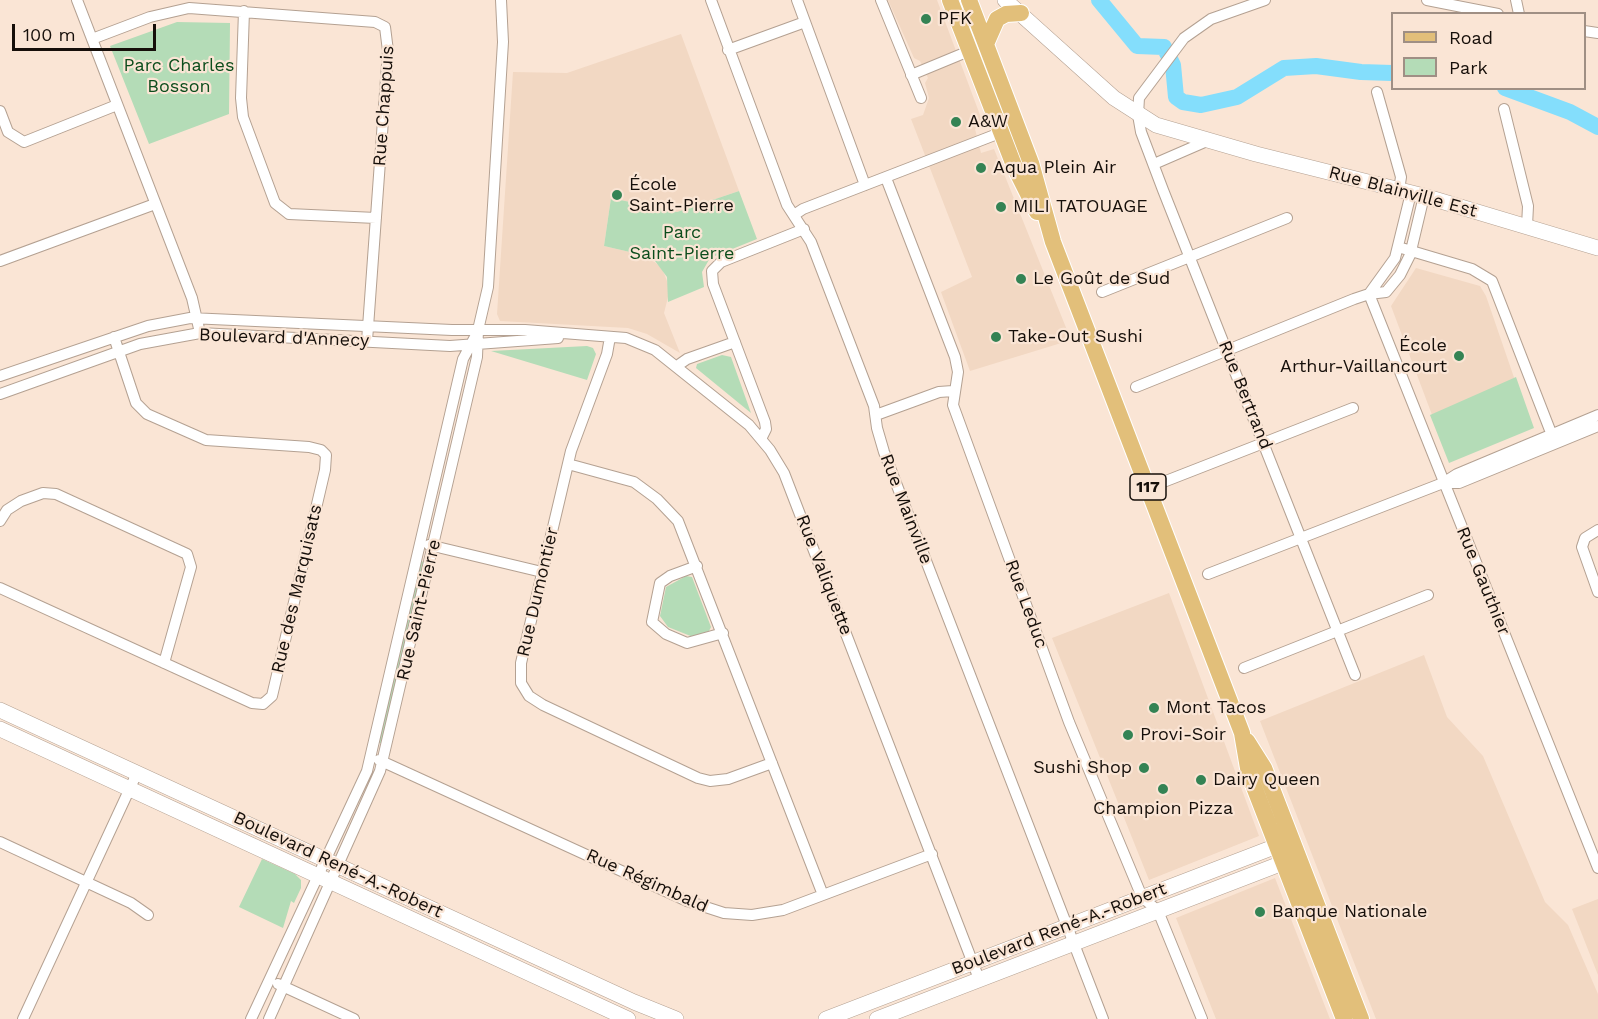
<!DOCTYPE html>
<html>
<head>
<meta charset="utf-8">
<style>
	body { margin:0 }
	#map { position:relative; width:1598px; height:1019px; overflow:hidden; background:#fae5d5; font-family:"Work Sans",sans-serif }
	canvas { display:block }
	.legend { position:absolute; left:1391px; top:12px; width:195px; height:78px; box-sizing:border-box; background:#fae5d5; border:2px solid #9f8f84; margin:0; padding:8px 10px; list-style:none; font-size:18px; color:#160f0a }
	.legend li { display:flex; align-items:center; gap:12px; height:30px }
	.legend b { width:30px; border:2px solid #9f8f84 }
	.scale { position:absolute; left:12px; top:24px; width:144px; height:27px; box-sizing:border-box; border:3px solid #160f0a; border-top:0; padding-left:8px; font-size:18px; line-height:21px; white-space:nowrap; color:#160f0a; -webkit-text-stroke:4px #fae5d5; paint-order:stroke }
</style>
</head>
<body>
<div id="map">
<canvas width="1598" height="1019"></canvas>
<ul class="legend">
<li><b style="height:8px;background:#e2bf7a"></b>Road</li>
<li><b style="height:16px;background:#b4dcb7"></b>Park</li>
</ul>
<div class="scale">100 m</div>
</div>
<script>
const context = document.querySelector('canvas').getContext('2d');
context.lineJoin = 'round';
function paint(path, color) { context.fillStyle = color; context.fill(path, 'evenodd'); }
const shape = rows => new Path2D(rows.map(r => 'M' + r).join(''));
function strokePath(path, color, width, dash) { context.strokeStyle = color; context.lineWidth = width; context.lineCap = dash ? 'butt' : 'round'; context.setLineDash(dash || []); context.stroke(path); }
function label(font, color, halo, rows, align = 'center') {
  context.font = font + ' "Work Sans",sans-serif'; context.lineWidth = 4.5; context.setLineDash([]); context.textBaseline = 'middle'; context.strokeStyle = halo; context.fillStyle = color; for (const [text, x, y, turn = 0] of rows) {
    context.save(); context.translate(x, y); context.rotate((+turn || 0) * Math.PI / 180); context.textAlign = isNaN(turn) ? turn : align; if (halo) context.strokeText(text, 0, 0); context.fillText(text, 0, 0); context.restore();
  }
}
paint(shape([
	[888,0,937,0,983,123,975,129,981,153,994,149,1071,340,970,371,941,292,972,277,911,119,923,115,929,98,925,83,928,78,920,61,914,58],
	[681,34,739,191,677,212,611,198,604,246,647,256,662,268,670,289,664,313,680,353,647,334,628,328,500,321,497,314,513,72,567,73],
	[1416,268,1480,286,1486,296,1531,427,1449,460,1391,306],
	[1169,593,1259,836,1149,880,1052,638],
	[1424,655,1447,717,1483,756,1545,902,1568,925,1598,994,1598,1019,1376,1019,1260,721],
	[1275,878,1330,1019,1216,1019,1176,918],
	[1598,899,1598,975,1572,909]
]), '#f2d8c3');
paint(shape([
	[177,22,230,23,229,114,149,144,110,46],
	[739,191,757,239,710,258,702,272,704,287,668,302,667,277,655,261,647,256,604,246,611,198,677,212],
	[587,346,593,348,596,354,587,380,491,351],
	[722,355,731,357,751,413,696,368,697,364],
	[1516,377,1534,428,1449,463,1430,415],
	[420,561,425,562,383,744,377,742],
	[686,576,692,577,711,627,709,631,693,637,668,627,660,616,666,587],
	[262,859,295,874,301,880,301,888,294,903,291,901,283,928,239,907]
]), '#b4dcb7');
strokePath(shape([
	[1099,0,1137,46,1164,47,1173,65,1176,97,1183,102,1201,105,1237,97,1284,68,1316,66,1361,72,1392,73],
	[1505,88,1570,112,1598,127]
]), '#84defc', 16);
const street = shape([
	[77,0,192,298,200,333],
	[711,0,787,205,811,242,874,406,877,428,884,452,1103,1019],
	[797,0,865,185],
	[881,0,921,98],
	[1265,0,1211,19,1184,38,1139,98,1138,115,1141,132,1163,190,1355,675],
	[1427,0,1498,14],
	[1516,0,1519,14],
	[244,11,241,98,243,117,275,203,289,214,376,218],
	[1584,31,1598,33],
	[92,39,150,17,189,8,375,22,385,27,388,51,367,341],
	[728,50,805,22],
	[911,75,986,44],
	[1377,92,1401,177,1399,190],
	[1504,109,1528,206,1527,226],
	[0,111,8,132,24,142,117,105],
	[1154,164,1207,141],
	[886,178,955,357,958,372,953,405,1069,722,1142,897,1158,911,1202,1019],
	[794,215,803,209,1005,131],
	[1398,247,1472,269,1492,281,1555,443],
	[0,261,155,204],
	[1102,292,1287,218],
	[1369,294,1598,868],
	[1369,294,1395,258,1411,193],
	[610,337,607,354,571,451,521,663,521,683,529,696,543,705,698,778,710,781,728,779,772,763],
	[677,366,687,359,735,342],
	[0,376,148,326,190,318,452,330,525,330,626,338,655,350,749,425,770,450,784,473,979,979],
	[1136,387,1354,299,1369,294,1386,292,1400,275,1410,255,1424,196],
	[0,394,140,344,200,333,450,346,558,338],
	[876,415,939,392,953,391],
	[761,439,766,429,765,422,713,284,712,271,721,262,804,229],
	[568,464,634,482,657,499,678,521,823,895],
	[1444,483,1459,483,1598,426],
	[1148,488,1353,408],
	[0,521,7,510,21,501,43,493,56,494,187,554,191,567,164,663],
	[1598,530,1585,538,1582,547,1598,592],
	[429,545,542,572],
	[697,566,670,576,660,583,652,622,666,634,687,643,723,633],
	[1208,574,1443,483,1457,474,1598,415],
	[0,588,252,703,263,704,272,696,325,470,326,455,321,450,309,447,206,440,147,414,136,403,114,337],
	[1244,668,1428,595],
	[379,760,687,901,724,913,752,915,783,910,932,854],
	[0,842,131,903,148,915],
	[278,984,354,1019],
	[23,1019,137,773],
	[251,1019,367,771,463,359,477,333],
	[269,1019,380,771,477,357,478,330,488,287,503,42,501,0]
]);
const secondary = shape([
	[1005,0,1114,98,1156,125,1256,154,1424,196,1598,248],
	[0,710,634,1002,676,1019],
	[0,729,628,1019],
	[826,1019,1287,842],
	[877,1019,1293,859]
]);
const primary = shape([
	[950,0,1015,168,1037,212],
	[969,0,1031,163,1053,242,1242,733,1249,774,1344,1019],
	[986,44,997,19,1006,14,1021,13],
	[1247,741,1264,768,1361,1019]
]);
strokePath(street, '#b4a192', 12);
strokePath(secondary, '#b4a192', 16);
strokePath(primary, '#fff', 18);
strokePath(street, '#fff', 10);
strokePath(secondary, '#fff', 15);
strokePath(primary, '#e2bf7a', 16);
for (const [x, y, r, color] of [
	[926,19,6,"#348354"],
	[956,122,6,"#348354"],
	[981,168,6,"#348354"],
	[617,195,6,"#348354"],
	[1001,207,6,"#348354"],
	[1021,279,6,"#348354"],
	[996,337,6,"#348354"],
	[1459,356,6,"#348354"],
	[1154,708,6,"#348354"],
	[1128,735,6,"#348354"],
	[1144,768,6,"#348354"],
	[1201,780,6,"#348354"],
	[1163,789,6,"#348354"],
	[1260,912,6,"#348354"]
]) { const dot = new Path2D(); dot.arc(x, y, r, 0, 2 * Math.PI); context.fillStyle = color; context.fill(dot); strokePath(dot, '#fae5d5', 2); }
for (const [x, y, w] of [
	[1148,487,36]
]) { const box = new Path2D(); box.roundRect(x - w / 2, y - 13, w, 26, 4.5); context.fillStyle = '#fae5d5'; context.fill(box); strokePath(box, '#160f0a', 1.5); }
label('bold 16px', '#160f0a', null, [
	["117",1148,487]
]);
label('18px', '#160f0a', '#fae5d5', [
	["PFK",938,19],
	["A&W",968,122],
	["Aqua Plein Air",993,168],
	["École",629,185],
	["Saint-Pierre",629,206],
	["MILI TATOUAGE",1013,207],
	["Le Goût de Sud",1033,279],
	["Take-Out Sushi",1008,337],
	["École",1447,346,"right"],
	["Arthur-Vaillancourt",1447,367,"right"],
	["Mont Tacos",1166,708],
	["Provi-Soir",1140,735],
	["Sushi Shop",1132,768,"right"],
	["Dairy Queen",1213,780],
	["Champion Pizza",1163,809,"center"],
	["Banque Nationale",1272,912]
], 'left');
label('18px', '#0c4d1c', '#fae5d5', [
	["Parc Charles",179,66],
	["Bosson",179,87],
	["Parc",682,233],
	["Saint-Pierre",682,254]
]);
label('18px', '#160f0a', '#fae5d5', [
	["Rue Chappuis",384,106,-86],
	["Rue Blainville Est",1403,192,15],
	["Boulevard d'Annecy",284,338,2],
	["Rue Bertrand",1245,395,68],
	["Rue Mainville",906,509,69],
	["Rue Valiquette",824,575,69],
	["Rue Gauthier",1483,581,68],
	["Rue des Marquisats",297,589,-77],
	["Rue Dumontier",538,592,-77],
	["Rue Leduc",1026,604,70],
	["Rue Saint-Pierre",419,610,-77],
	["Boulevard René-A.-Robert",338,865,25],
	["Rue Régimbald",647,881,24],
	["Boulevard René-A.-Robert",1059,929,-21]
]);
</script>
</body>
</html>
